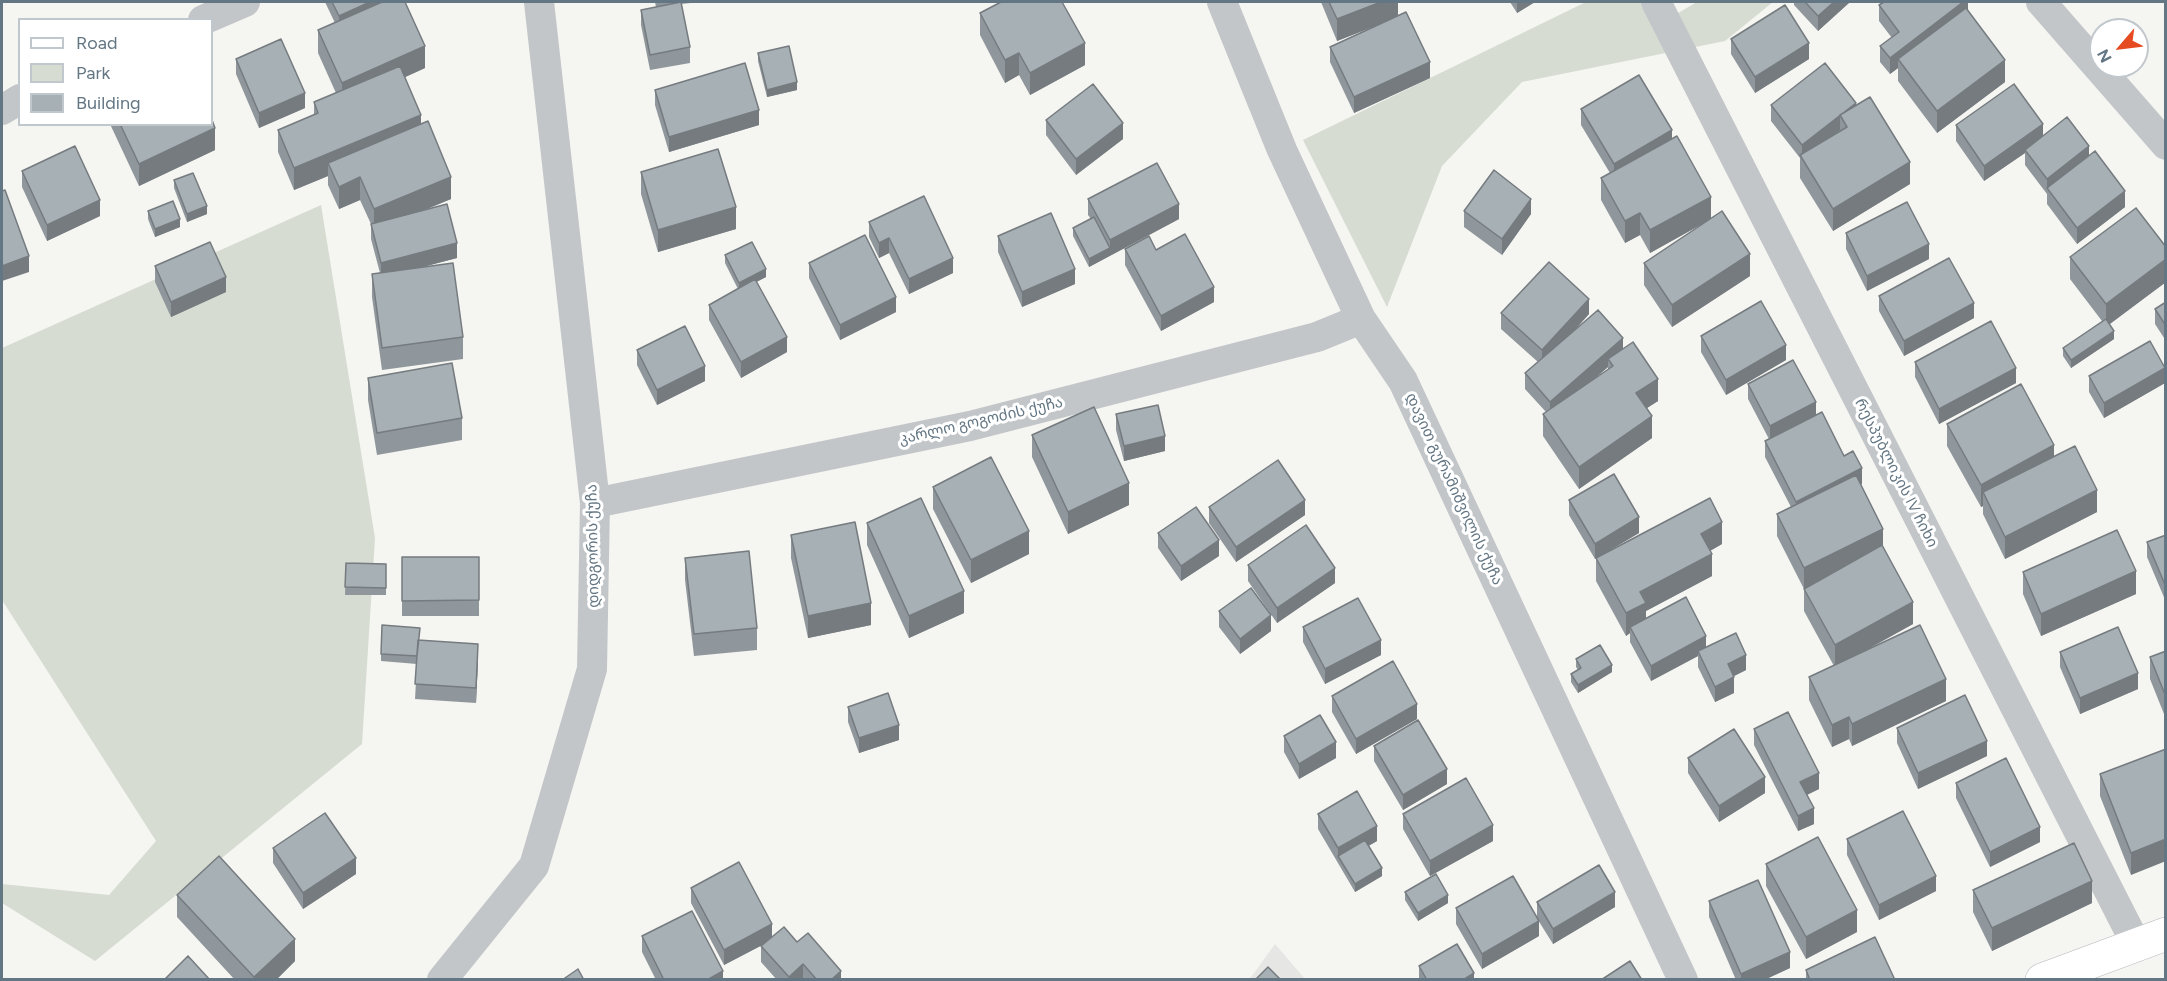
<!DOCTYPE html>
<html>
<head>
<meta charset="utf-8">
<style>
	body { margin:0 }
	#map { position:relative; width:2167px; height:981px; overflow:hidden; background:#f5f5f1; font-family:Figtree,sans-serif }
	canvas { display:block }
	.frame { position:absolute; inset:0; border:3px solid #637683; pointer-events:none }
	.legend { position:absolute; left:18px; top:18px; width:195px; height:108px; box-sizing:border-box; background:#fff; border:2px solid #c1c8cd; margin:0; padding:8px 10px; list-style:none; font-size:18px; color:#637683 }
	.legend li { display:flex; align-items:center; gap:12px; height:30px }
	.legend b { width:30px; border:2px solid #c1c8cd }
	.north { position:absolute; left:2089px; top:18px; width:60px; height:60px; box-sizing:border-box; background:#fff; border:2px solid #c1c8cd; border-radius:50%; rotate:242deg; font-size:16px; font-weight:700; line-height:24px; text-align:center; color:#637683 }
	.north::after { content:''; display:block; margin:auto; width:21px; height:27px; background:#e64a20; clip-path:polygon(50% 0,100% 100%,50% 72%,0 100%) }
</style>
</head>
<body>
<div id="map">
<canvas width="2167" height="981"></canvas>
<div class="frame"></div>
<ul class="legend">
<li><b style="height:8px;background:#fff"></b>Road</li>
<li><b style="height:16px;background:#d6dcd2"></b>Park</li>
<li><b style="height:16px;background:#a7b0b5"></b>Building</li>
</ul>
<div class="north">N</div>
</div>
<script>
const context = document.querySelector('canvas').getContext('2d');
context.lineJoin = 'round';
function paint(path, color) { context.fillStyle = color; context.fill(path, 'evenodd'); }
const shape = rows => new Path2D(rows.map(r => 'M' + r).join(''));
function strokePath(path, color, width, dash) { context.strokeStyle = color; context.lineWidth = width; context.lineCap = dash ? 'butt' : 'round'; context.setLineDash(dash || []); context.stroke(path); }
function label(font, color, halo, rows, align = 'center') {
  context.font = font + ' Figtree,"Noto Sans Georgian",sans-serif'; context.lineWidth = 6; context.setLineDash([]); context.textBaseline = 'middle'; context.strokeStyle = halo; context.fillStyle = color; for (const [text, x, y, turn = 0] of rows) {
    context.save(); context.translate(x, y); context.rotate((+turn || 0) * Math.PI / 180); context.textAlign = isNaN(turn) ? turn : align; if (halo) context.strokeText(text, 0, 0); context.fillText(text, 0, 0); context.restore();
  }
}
paint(shape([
	[1275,944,1305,979,1249,980]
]), '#e6e7e5');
paint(shape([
	[1586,2,1656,2,1666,20,1697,2,1773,2,1725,41,1522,82,1442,166,1387,307,1303,140],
	[321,205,375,538,362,744,95,961,2,903,2,884,109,895,156,841,2,600,2,348]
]), '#d6dcd2');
const primary = shape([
	[2042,980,2166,934]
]);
strokePath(primary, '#b3b8bb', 34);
strokePath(shape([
	[1222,2,1282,150,1361,319,1403,381,1683,980],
	[1656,2,2136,944],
	[2041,2,2166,145],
	[203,20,245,2],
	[2,110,20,99],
	[595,503,970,426,1317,337,1361,319],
	[442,980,534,866,592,669,595,503,539,2]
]), '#c2c6c9', 30);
strokePath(primary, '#fff', 33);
paint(shape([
	[325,2,405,2,425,68,405,77,421,124,451,199,424,210,457,258,418,268,463,337,463,359,382,370,372,297,372,274,380,273,371,239,371,224,360,200,339,209,328,185,328,176,294,190,278,152,278,130,314,115,314,102,336,93,318,53,318,30,335,23],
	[655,2,700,2,681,4,690,47,690,63,650,70,641,25,641,10,656,7],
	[1321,2,1398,2,1398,15,1430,78,1354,113,1330,62,1330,47,1375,26,1337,41],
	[1510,2,1535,2,1517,13],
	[1794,2,1850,2,1818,31,1794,5],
	[1968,2,1968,10,2005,82,1937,133,1898,81,1898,68,1890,74,1880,62,1880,46,1892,38,1879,21,1879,5],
	[980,13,1085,65,1030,95,1019,75,1005,83,980,35],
	[1731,39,1809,59,1755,93,1731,54],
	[758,53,797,90,767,97,758,61],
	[236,59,305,108,259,128,236,74],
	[655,90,759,125,669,152,655,105],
	[1771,105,1856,106,1910,184,1833,231,1800,178,1800,158,1771,121],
	[1581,109,1672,139,1711,218,1750,276,1672,327,1644,285,1644,263,1704,223,1650,253,1640,235,1625,243,1601,200,1601,178,1610,173,1581,125],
	[1046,120,1123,139,1076,175,1046,135],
	[110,124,212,124,215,150,139,186],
	[1956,125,2043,135,2089,156,2125,207,2077,244,2047,204,2047,194,2025,165,2025,153,1984,181,1956,141],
	[22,171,100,216,47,241,22,187],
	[641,172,736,229,658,252,641,194],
	[174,180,207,214,187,222,174,188],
	[1088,199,1179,219,1089,267,1073,236,1073,228,1091,219,1088,215],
	[148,211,180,227,155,237,148,219],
	[1464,211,1531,214,1502,255,1464,227],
	[869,222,953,273,909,294,889,253,879,258,869,237],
	[1846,233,1929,259,1867,291,1846,249],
	[998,236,1075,284,1022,307,998,252],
	[2166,247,2166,282,2109,324,2114,339,2071,368,2063,356,2063,348,2102,321,2070,279,2070,257],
	[1125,249,1214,302,1161,331,1125,265],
	[725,255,766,277,756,282,787,352,741,378,709,320,709,305,738,289,725,263],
	[809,263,896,312,840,340,809,278],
	[155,266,226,292,171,317,155,282],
	[1879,296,1974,318,1904,356,1879,311],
	[2166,302,2166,341,2155,324,2155,309],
	[1501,313,1589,314,1574,331,1623,348,1658,401,1647,408,1652,438,1579,489,1543,436,1543,414,1546,412,1525,389,1525,373,1538,362,1501,329],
	[1608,367,1608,370,1593,380],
	[1701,336,1786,360,1726,395,1701,352],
	[637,350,705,381,657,405,637,365],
	[1915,362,2016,383,1939,424,1915,377],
	[2089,376,2165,383,2104,418,2089,392],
	[368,378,462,418,462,440,377,455,368,400],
	[1748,384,1816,415,1844,456,1862,484,1861,484,1883,546,1913,624,1863,652,1946,701,1852,746,1849,739,1832,747,1809,700,1809,677,1834,666,1804,611,1804,589,1777,536,1777,514,1791,507,1765,457,1765,441,1769,439,1748,399],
	[1116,414,1165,451,1124,461,1116,430],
	[1947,424,2054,456,2097,512,2005,559,1983,514,1983,506,1981,507,1947,446],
	[1032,435,1129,505,1068,534,1032,457],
	[933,487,1029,554,971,583,933,509],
	[1569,500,1639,533,1595,559,1569,515],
	[1209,507,1305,515,1236,562,1209,523],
	[867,523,964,613,909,638,867,545],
	[1158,533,1219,556,1181,581,1158,548],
	[791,535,871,625,808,638,791,558],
	[2166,535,2166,602,2147,557,2147,542],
	[1722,544,1710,551,1712,576,1646,611,1646,619,1706,647,1746,670,1734,676,1734,693,1715,702,1698,667,1698,656,1651,681,1630,642,1630,633,1626,636,1596,581,1596,558],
	[402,557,479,557,479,616,402,616],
	[685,558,757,628,757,650,694,656,685,580],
	[346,563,386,564,386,595,345,595],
	[1248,565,1335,583,1277,623,1248,581],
	[2023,572,2136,594,2041,636,2023,594],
	[1219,611,1271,631,1240,654,1219,627],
	[1303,627,1381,655,1325,684,1303,642],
	[419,640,478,659,476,703,415,699,417,664,381,661,381,654],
	[2166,651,2166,719,2150,679,2150,657],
	[2060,652,2138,689,2080,714,2060,667],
	[1576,659,1612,672,1578,693,1571,682,1571,674,1578,670,1576,667],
	[1332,696,1417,719,1356,754,1332,712],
	[848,707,899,740,859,753,848,722],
	[1897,728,1987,756,1918,789,1897,743],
	[1754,729,1819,789,1807,795,1814,824,1798,831,1754,745],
	[1284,736,1336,758,1299,779,1284,752],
	[1374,746,1447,784,1403,810,1374,761],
	[2166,749,2131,875,2100,796,2100,774],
	[1688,758,1765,793,1719,822,1688,773],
	[1956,783,2040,842,1990,867,1956,798],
	[1318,814,1377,841,1368,846,1382,876,1355,892,1318,829],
	[1403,814,1493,841,1430,876,1403,829],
	[1847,839,1936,891,1879,920,1847,855],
	[273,848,356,874,303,909,273,863],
	[1766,864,1857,932,1806,959,1766,886],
	[691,888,772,938,797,942,841,980,777,980,761,962,761,946,766,943,724,965,691,903],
	[1973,890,2092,903,1992,951,1973,912],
	[1405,892,1448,903,1418,921,1405,900],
	[177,895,295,961,276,980,235,980,177,917],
	[1709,901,1790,968,1764,980,1736,980,1709,917],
	[1537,902,1615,907,1553,944,1538,920,1539,936,1482,969,1456,924,1456,908,1537,917],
	[642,936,723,980,656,980,642,952],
	[1419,966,1474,980,1419,980],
	[1806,970,1895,980,1806,980]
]), '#90979c');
paint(shape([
	[370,2,403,2,339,32,339,16],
	[1381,2,1398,2,1398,17,1337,41,1337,19],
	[1517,2,1535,2,1517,13],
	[1834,2,1850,2,1818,31,1818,16],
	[1963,2,1968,2,1968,13,1898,59,1898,68,1890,74,1890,58],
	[1085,43,1085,65,1030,95,1030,73],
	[1809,43,1809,59,1755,93,1755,77],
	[425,46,425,68,342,106,342,83],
	[1019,53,1019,75,1005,83,1005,60],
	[2005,60,2005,82,1937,133,1937,111],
	[1430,62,1430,78,1354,113,1354,97],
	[797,82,797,90,767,97,767,90],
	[305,93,305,108,259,128,259,113],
	[1856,103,1856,118,1840,115,1840,130,1802,158,1802,145],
	[759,110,759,125,669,152,669,137],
	[421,115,421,137,328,163,328,176,294,190,294,168],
	[1123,123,1123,139,1076,175,1076,159],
	[2043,124,2043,140,2025,150,2025,153,1984,181,1984,166],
	[215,128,215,150,139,186,139,164],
	[1672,130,1672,145,1614,180,1614,164],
	[2089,146,2089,161,2047,188,2047,194,2047,179],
	[1910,162,1910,184,1833,231,1833,209],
	[360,177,360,200,339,209,339,187],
	[451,177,451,199,374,231,374,209],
	[2125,191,2125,207,2077,244,2077,228],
	[1711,197,1711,219,1650,253,1650,230],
	[1531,199,1531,214,1502,255,1502,239],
	[100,200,100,216,47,241,47,225],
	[1179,204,1179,219,1089,267,1089,259,1110,248,1110,240],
	[207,206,207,214,187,222,187,214],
	[736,207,736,229,658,252,658,230],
	[1640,213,1640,235,1625,243,1625,221],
	[180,219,180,227,155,237,155,229],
	[889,238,889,253,879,258,879,243],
	[457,243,457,258,381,278,381,263],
	[1929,244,1929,259,1867,291,1867,276],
	[1750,254,1750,276,1672,327,1672,305],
	[29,256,29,272,2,281,2,266],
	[953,258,953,273,909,294,909,279],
	[2166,259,2166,282,2106,327,2106,304],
	[766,269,766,277,739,291,739,283],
	[1075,269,1075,284,1022,307,1022,292],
	[226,277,226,292,171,317,171,302],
	[1214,287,1214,302,1161,331,1161,316],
	[896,297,896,312,840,340,840,325],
	[1589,299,1589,314,1542,366,1542,350],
	[1974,303,1974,318,1904,356,1904,341],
	[2114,331,2114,339,2071,368,2071,360],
	[787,337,787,352,741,378,741,362],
	[1623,338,1623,354,1608,359,1608,367,1550,417,1550,402],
	[1786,345,1786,360,1726,395,1726,380],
	[705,366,705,381,657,405,657,390],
	[2016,368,2016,383,1939,424,1939,409],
	[2165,368,2165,383,2104,418,2104,403],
	[1658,379,1658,401,1636,415,1636,393],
	[1816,402,1816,417,1770,441,1770,426],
	[1652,416,1652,438,1579,489,1579,467],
	[1165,436,1165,451,1124,461,1124,446],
	[2054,445,2054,468,1983,492,1983,506,1981,507,1981,485],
	[1862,468,1862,484,1796,517,1796,502],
	[1129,483,1129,505,1068,534,1068,512],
	[2097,490,2097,512,2005,559,2005,537],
	[1305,500,1305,515,1236,562,1236,547],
	[1639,517,1639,533,1595,559,1595,544],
	[1722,522,1722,544,1701,556,1701,534],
	[1883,529,1883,551,1804,590,1804,568],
	[1029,531,1029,554,971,583,971,560],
	[1219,540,1219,556,1181,581,1181,566],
	[1712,554,1712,576,1646,611,1646,625,1630,627,1630,633,1626,636,1626,613,1640,592],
	[1335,568,1335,583,1277,623,1277,608],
	[2136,571,2136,594,2041,636,2041,614],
	[964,591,964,613,909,638,909,616],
	[1913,602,1913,624,1835,667,1835,645],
	[871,603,871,625,808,638,808,616],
	[1271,615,1271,631,1240,654,1240,639],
	[1706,636,1706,652,1698,651,1698,656,1651,681,1651,666],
	[1381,640,1381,655,1325,684,1325,669],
	[478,644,478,659,476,703,476,688],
	[1746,655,1746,670,1728,679,1728,664],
	[1612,665,1612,672,1578,693,1578,685],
	[2138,673,2138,689,2080,714,2080,698],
	[1734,677,1734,693,1715,702,1715,687],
	[1946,679,1946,701,1852,746,1852,724],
	[1417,704,1417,719,1356,754,1356,739],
	[1849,717,1849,739,1832,747,1832,725],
	[899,725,899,740,859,753,859,738],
	[1987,741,1987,756,1918,789,1918,773],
	[1336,742,1336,758,1299,779,1299,764],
	[1447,769,1447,784,1403,810,1403,795],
	[1819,773,1819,789,1800,798,1800,782],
	[1765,777,1765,793,1719,822,1719,806],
	[1814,808,1814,824,1798,831,1798,816],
	[1493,825,1493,841,1430,876,1430,861],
	[1377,826,1377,841,1341,862,1338,856,1338,848],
	[2040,827,2040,842,1990,867,1990,852],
	[2166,839,2166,861,2131,875,2131,853],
	[356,858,356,874,303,909,303,893],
	[1382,868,1382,876,1355,892,1355,884],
	[1936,876,1936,891,1879,920,1879,905],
	[2092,881,2092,903,1992,951,1992,928],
	[1615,892,1615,907,1553,944,1553,929],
	[1448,895,1448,903,1418,921,1418,913],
	[1857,910,1857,932,1806,959,1806,937],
	[1539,921,1539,936,1482,969,1482,954],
	[772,924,772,940,724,965,724,950],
	[295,939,295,961,276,980,254,980,254,977],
	[1790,952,1790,968,1764,980,1741,980,1741,974],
	[803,964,803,980,789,980,789,977],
	[723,971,723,980,707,980],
	[841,971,841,980,831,980],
	[1474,973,1474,980,1463,980]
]), '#757b7f');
const building = shape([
	[332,2,370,2,339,16,332,2],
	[382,2,405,2,425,46,342,83,318,30,382,2],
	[681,2,690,47,650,55,641,10,681,2],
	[1001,2,1062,2,1085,43,1030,73,1019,53,1005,60,980,13,1001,2],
	[1329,2,1381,2,1337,19,1329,2],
	[1805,2,1834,2,1818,16,1805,2],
	[1884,2,1963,2,1890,58,1880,46,1899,32,1879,5,1884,2],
	[1785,5,1809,43,1755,77,1731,39,1785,5],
	[1966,8,2005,60,1937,111,1898,59,1966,8],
	[1406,12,1430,62,1354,97,1330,47,1406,12],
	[281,39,305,93,259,113,236,59,281,39],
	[789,46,797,82,767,90,758,53,789,46],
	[745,63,759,110,669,137,655,90,745,63],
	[1825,63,1856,103,1802,145,1771,105,1825,63],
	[400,66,421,115,294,168,278,130,318,113,314,102,400,66],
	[1639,75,1672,130,1614,164,1581,109,1639,75],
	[1093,84,1123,123,1076,159,1046,120,1093,84],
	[2014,84,2043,124,1984,166,1956,125,2014,84],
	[1870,97,1910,162,1833,209,1800,155,1847,127,1840,115,1870,97],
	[2067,117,2089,146,2047,179,2025,150,2067,117],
	[212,120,215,128,139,164,120,124,212,124,212,120],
	[428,121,451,177,374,209,360,177,339,187,328,163,428,121],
	[1677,136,1711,197,1650,230,1640,213,1625,221,1601,178,1677,136],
	[75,146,100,200,47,225,22,171,75,146],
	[718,149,736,207,658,230,641,172,718,149],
	[2095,151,2125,191,2077,228,2047,188,2095,151],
	[1157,163,1179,204,1110,240,1088,199,1157,163],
	[1494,170,1531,199,1502,239,1464,211,1494,170],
	[193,173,207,206,187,214,174,180,193,173],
	[5,190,29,256,2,266,2,191,5,190],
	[924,196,953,258,909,279,889,238,879,243,869,222,924,196],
	[173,201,180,219,155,229,148,211,173,201],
	[1907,202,1929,244,1867,276,1846,233,1907,202],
	[447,204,457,243,381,263,371,224,447,204],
	[2136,208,2166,247,2166,259,2106,304,2070,257,2136,208],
	[1722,211,1750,254,1672,305,1644,263,1722,211],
	[1051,213,1075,269,1022,292,998,236,1051,213],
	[1094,217,1110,248,1089,259,1073,228,1094,217],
	[1185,234,1214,287,1161,316,1125,249,1149,236,1156,250,1185,234],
	[865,235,896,297,840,325,809,263,865,235],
	[210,242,226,277,171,302,155,266,210,242],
	[752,242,766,269,739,283,725,255,752,242],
	[1949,258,1974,303,1904,341,1879,296,1949,258],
	[1549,262,1589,299,1542,350,1501,313,1549,262],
	[453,263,463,337,382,348,372,274,453,263],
	[755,279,787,337,741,362,709,305,755,279],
	[1761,301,1786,345,1726,380,1701,336,1761,301],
	[2166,302,2166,326,2155,309,2166,302],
	[1598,310,1623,338,1550,402,1525,373,1598,310],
	[2106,319,2114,331,2071,360,2063,348,2106,319],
	[1991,321,2016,368,1939,409,1915,362,1991,321],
	[685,326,705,366,657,390,637,350,685,326],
	[2150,341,2165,368,2104,403,2089,376,2150,341],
	[1633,342,1658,379,1636,393,1652,416,1579,467,1543,414,1613,366,1608,359,1633,342],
	[1793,360,1816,402,1770,426,1748,384,1793,360],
	[452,363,462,418,377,433,368,378,452,363],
	[2021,384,2054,445,1981,485,1947,424,2021,384],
	[1158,405,1165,436,1124,446,1116,414,1158,405],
	[1094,407,1129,483,1068,512,1032,435,1094,407],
	[1822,412,1844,456,1853,451,1862,468,1796,502,1765,441,1822,412],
	[2075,446,2097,490,2005,537,1983,492,2075,446],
	[991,457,1029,531,971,560,933,487,991,457],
	[1278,460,1305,500,1236,547,1209,507,1278,460],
	[1614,474,1639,517,1595,544,1569,500,1614,474],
	[1856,475,1883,529,1804,568,1777,514,1856,475],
	[921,498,964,591,909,616,867,523,921,498],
	[1710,498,1722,522,1701,534,1712,554,1640,592,1646,603,1626,613,1596,558,1710,498],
	[1196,507,1219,540,1181,566,1158,533,1196,507],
	[855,522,871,603,808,616,791,535,855,522],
	[1306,525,1335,568,1277,608,1248,565,1306,525],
	[2117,530,2136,571,2041,614,2023,572,2117,530],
	[2166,535,2166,587,2147,542,2166,535],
	[1882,545,1913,602,1835,645,1804,589,1882,545],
	[749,551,757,628,694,634,685,558,749,551],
	[402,557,479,557,479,600,402,601,402,557],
	[346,563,386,564,386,588,345,587,346,563],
	[1251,588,1271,615,1240,639,1219,611,1251,588],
	[1686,597,1706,636,1651,666,1630,627,1686,597],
	[1358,598,1381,640,1325,669,1303,627,1358,598],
	[382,625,420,628,417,656,381,654,382,625],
	[1920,625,1946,679,1852,724,1849,717,1832,725,1809,677,1920,625],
	[2118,627,2138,673,2080,698,2060,652,2118,627],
	[1736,633,1746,655,1728,664,1734,677,1715,687,1698,651,1736,633],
	[418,640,478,644,476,688,415,684,418,640],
	[1600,645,1612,665,1578,685,1571,674,1581,668,1576,659,1600,645],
	[2166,651,2166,697,2150,657,2166,651],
	[1393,661,1417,704,1356,739,1332,696,1393,661],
	[888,693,899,725,859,738,848,707,888,693],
	[1965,695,1987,741,1918,773,1897,728,1965,695],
	[1788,712,1819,773,1800,782,1814,808,1798,816,1754,729,1788,712],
	[1320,715,1336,742,1299,764,1284,736,1320,715],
	[1418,720,1447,769,1403,795,1374,746,1418,720],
	[1734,729,1765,777,1719,806,1688,758,1734,729],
	[2166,749,2166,839,2131,853,2100,774,2166,749],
	[2006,758,2040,827,1990,852,1956,783,2006,758],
	[1466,778,1493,825,1430,861,1403,814,1466,778],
	[1357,791,1377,826,1338,848,1318,814,1357,791],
	[1903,811,1936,876,1879,905,1847,839,1903,811],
	[325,813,356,858,303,893,273,848,325,813],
	[1818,837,1857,910,1806,937,1766,864,1818,837],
	[1365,840,1382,868,1355,884,1338,856,1365,840],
	[2074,843,2092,881,1992,928,1973,890,2074,843],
	[219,856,295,939,254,977,177,895,219,856],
	[739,862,772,924,724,950,691,888,739,862],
	[1599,865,1615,892,1553,929,1537,902,1599,865],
	[1436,874,1448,895,1418,913,1405,892,1436,874],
	[1513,876,1539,921,1482,954,1456,908,1513,876],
	[1758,880,1790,952,1741,974,1709,901,1758,880],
	[692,911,723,971,707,980,664,980,642,936,692,911],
	[784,927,797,942,808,933,841,971,831,980,817,980,803,964,789,977,761,946,784,927],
	[1875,937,1895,980,1810,980,1806,970,1875,937],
	[1457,944,1474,973,1463,980,1427,980,1419,966,1457,944],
	[188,956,210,980,164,980,188,956],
	[1630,961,1642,980,1601,980,1630,961],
	[1268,967,1281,980,1255,980,1268,967],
	[578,969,584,980,562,980,578,969]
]);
paint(building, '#a7b0b5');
strokePath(building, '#757b7f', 1.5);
label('15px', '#637683', '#fff', [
	["კარლო გოგოძის ქუჩა",981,421,-13],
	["რესპუბლიკის IV ჩიხი",1896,473,63],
	["დავით გურამიშვილის ქუჩა",1454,489,65],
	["დიდგორის ქუჩა",593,546,-91]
]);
</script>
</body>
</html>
